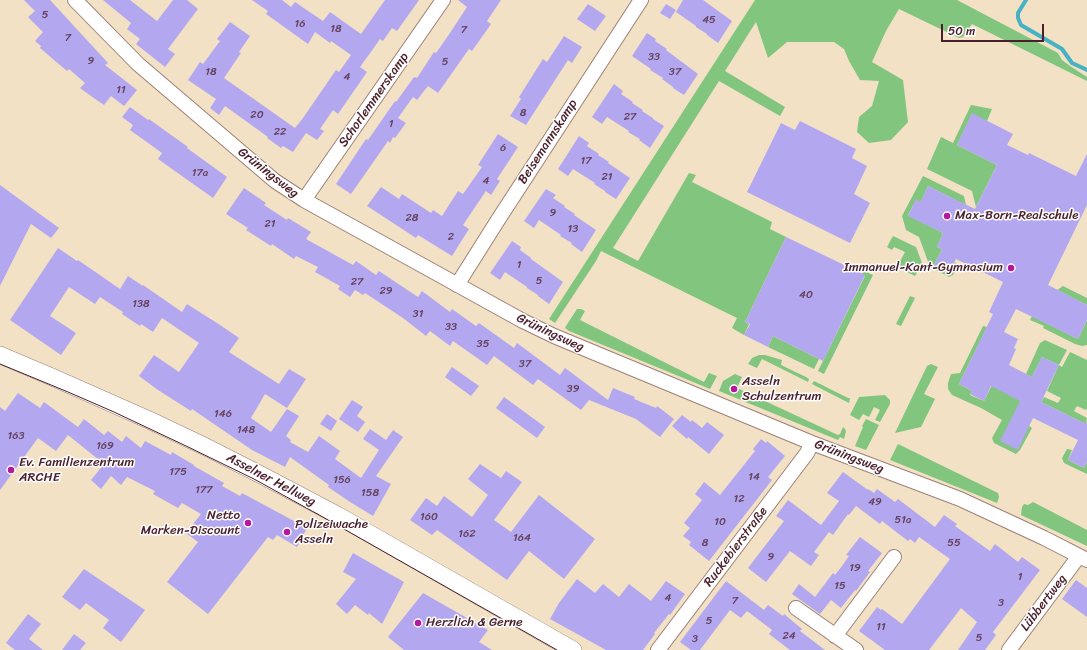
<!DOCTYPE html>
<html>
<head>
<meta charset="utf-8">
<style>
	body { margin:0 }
	#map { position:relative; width:1087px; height:650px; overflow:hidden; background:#f2e1c4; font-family:Sriracha,sans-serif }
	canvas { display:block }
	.scale { position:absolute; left:941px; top:24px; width:103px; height:18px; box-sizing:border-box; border:2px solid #4a1f2b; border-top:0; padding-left:5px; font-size:12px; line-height:14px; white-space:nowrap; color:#4a1f2b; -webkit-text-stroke:3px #fff; paint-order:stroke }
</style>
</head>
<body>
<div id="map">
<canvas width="1087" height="650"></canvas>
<div class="scale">50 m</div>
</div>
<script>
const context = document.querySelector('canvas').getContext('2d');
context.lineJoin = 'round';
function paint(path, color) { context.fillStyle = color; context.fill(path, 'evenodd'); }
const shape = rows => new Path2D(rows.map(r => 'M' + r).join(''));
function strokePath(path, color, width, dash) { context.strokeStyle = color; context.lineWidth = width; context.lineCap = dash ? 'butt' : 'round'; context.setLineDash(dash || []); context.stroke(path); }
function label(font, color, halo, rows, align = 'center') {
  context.font = font + ' Sriracha,sans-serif'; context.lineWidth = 3; context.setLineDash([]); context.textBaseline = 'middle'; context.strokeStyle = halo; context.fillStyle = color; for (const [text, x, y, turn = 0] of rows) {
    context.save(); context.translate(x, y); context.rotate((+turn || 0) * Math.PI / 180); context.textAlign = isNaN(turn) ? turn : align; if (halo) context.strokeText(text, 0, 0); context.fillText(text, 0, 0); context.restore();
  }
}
paint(shape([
	[755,0,957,0,1058,53,1062,60,1070,66,1087,77,1087,81,972,24,963,37,959,38,899,9,886,31,872,62,903,80,908,122,891,140,869,143,857,132,859,117,872,106,879,81,860,80,849,61,844,49,834,42,787,42,768,58,756,22,725,71,785,107,780,116,719,81,613,248,638,261,689,173,696,175,692,182,772,222,770,229,786,237,745,322,749,324,744,335,732,328,737,318,601,251,596,261,555,323,549,319],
	[971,105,992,109,987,121,972,114,957,145,997,165,976,207,972,191,927,169,941,137,953,143],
	[923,176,964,196,966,205,928,186,921,202,916,200,908,215,943,233,937,247,942,249,934,265,949,273,955,262,958,265,953,275,949,277,930,267,919,237,906,230,902,216],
	[893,236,916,247,922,263,915,276,897,267,905,252,894,247,892,250,887,247],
	[864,271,873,275,824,374,818,371,865,276,862,274],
	[1063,286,1087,298,1087,305,1057,290],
	[910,296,915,298,901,326,896,324],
	[577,309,581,309,585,311,580,320,704,382,709,373,717,376,710,389,569,331,565,328,566,326],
	[1032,316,1078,339,1087,320,1087,345,1082,346,1075,344,1043,328,1044,326,1030,320],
	[983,326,987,327,959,384,972,391,970,395,984,401,993,383,1025,403,1029,426,1032,428,1020,450,1016,454,994,443,992,438,1002,420,981,408,952,395,948,389,948,383,951,374,960,373],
	[773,336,819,359,814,369,768,347],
	[1045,340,1067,350,1059,365,1062,367,1070,352,1087,360,1087,408,1086,410,1077,406,1074,411,1087,418,1086,424,1041,402,1044,397,1058,403,1061,398,1047,391,1059,365,1042,357,1032,377,1026,374,1040,343],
	[759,355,765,355,782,360,781,365,806,377,809,379,808,382,762,359,757,368,748,364,752,358],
	[931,364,938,367,924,394,935,399,921,427,895,433,927,366],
	[735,374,742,377,737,388,838,435,840,434,843,427,845,429,846,431,844,439,840,437,838,440,719,391,723,381],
	[814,381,848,398,850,398,849,403,812,384],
	[885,395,890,400,890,404,880,422,875,420,880,410,874,407,869,417,863,414,859,420,850,415,859,397],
	[866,419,879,425,866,450,855,446,863,427,862,426],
	[898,444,998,493,999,497,997,503,890,460],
	[1067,449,1072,450,1068,460,1084,468,1087,462,1087,474,1064,463,1062,458],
	[1033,502,1087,530,1087,546,1021,515,1022,507,1024,504,1028,505]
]), '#81c57e');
strokePath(shape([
	[1026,0,1018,13,1018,18,1021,25,1062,49,1072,63,1087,70]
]), '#46b2c3', 4);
paint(shape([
	[24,0,50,0,108,63,105,65,137,90,124,106,111,96,104,105,91,96,80,88,85,83,69,69,67,71,40,48,41,46,35,41,43,32,28,17,35,11],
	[103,0,130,0,157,21,173,0,187,0,198,9,168,49,175,54,165,67,136,44,140,39,127,29,131,23],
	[252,0,282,0,291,7,295,2,323,21,330,12,361,34,385,0,419,0,397,31,392,28,383,41,380,39,373,49,360,67,367,72,338,114,333,110,320,129,324,131,317,140,306,133,293,152,283,146,281,148,267,138,268,137,225,106,219,115,210,108,216,99,188,80,200,62,203,64,220,41,217,39,230,22,250,36,239,52,241,53,224,78,295,128,303,118,336,70,339,72,351,55,331,41,330,43,315,32,308,44,266,14,268,11],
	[458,0,501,0,487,21,491,24,472,51,469,49,438,93,428,86,417,100,413,97,398,118,406,123,395,138,393,137,390,143,388,141,351,194,336,184,366,139,368,140,395,101,396,102,414,77,417,78,434,52,436,53,450,33,467,7],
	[683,0,703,0,732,21,718,43,707,35,707,34,696,27,696,26,676,12],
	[588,4,606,16,595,31,577,19],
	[666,4,676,10,670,19,660,13],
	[647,33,656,39,655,41,667,49,666,50,698,74,684,95,673,88,673,87,662,79,663,78,650,70,651,69,632,56],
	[564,36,582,47,572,63,568,60,526,125,510,116,521,99,519,97,543,59,547,62],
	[614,84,623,91,621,94,633,102,632,103,643,110,642,111,653,118,653,119,664,126,650,148,639,140,640,139,628,132,629,131,607,117,602,124,592,117],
	[130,107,148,120,149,119,167,132,188,147,187,148,227,177,213,198,158,159,162,153,130,130,133,125,122,117],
	[972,113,1013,134,1007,145,1028,155,1029,153,1076,176,1087,154,1087,205,1048,285,1087,305,1087,320,1078,339,1016,309,1004,332,1018,339,1014,348,1016,349,1009,365,1032,377,1042,357,1059,365,1041,402,1086,424,1087,421,1087,462,1084,468,1068,460,1078,440,1033,418,1018,450,1000,441,1020,401,991,386,984,401,970,394,972,391,959,384,993,314,989,312,1003,282,956,259,949,273,934,265,942,249,937,247,943,233,908,216,916,199,921,202,928,186,975,209,997,165,957,145],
	[800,121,856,149,852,158,867,166,854,194,870,203,850,243,747,192,781,123,795,130],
	[498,134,518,147,497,179,500,181,491,195,486,191,463,225,469,229,452,256,418,235,416,238,367,206,381,187,399,199,402,194,431,213,433,210,442,216,458,191,463,194,482,167,478,165],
	[579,136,589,143,587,146,599,154,598,155,609,162,608,163,630,178,616,199,605,192,605,191,594,184,595,183,573,169,568,176,558,169],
	[0,185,59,228,51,238,31,224,0,286],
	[244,188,266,203,264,205,287,220,288,218,311,232,306,239,353,265,356,261,376,275,379,271,418,297,422,291,450,312,452,309,476,326,479,323,514,348,517,343,560,375,565,368,608,400,613,388,635,397,634,399,656,408,657,406,674,419,660,437,636,419,589,400,581,410,538,379,533,385,494,356,487,365,453,341,450,346,430,331,426,336,403,318,365,293,363,295,355,290,350,297,338,289,340,286,315,272,318,267,296,256,294,259,272,244,271,246,246,230,248,228,226,214],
	[546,189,556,195,553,198,565,206,564,207,575,214,574,215,596,230,582,252,571,244,572,243,560,236,561,235,539,220,534,228,524,221],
	[786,237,865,275,823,361,773,336,768,347,744,335,750,324,745,322],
	[512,241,521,247,520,250,531,258,531,259,563,282,549,304,538,296,538,295,527,288,527,287,505,272,500,280,490,273],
	[58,248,77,261,78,260,120,289,128,276,143,286,143,285,182,312,187,304,220,325,239,338,229,352,279,384,289,369,306,379,287,408,265,394,251,418,271,432,287,409,299,416,286,436,291,440,290,442,308,452,319,436,340,451,335,459,361,478,379,450,363,439,370,429,386,440,393,430,403,437,376,476,391,484,373,516,350,502,328,487,329,485,290,457,285,467,252,450,192,409,191,411,158,390,139,376,154,355,179,372,199,343,162,318,153,332,141,324,140,326,122,314,123,312,100,297,95,304,69,287,50,316,76,333,61,355,10,320],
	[452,367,479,386,471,396,445,377],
	[18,393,40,408,44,402,78,427,84,419,104,435,108,431,122,442,126,436,141,448,145,441,171,455,172,452,194,465,194,466,224,483,222,486,240,496,242,493,307,528,297,547,277,535,273,540,268,537,208,614,167,582,198,542,186,533,201,514,182,503,178,508,153,494,155,491,127,477,121,485,111,476,101,489,91,480,104,464,68,435,56,451,38,438,0,490,0,407,5,411],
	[504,397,545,427,537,438,496,408],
	[352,400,363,407,357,416,365,422,358,432,339,419],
	[327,414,337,421,331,431,320,424],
	[682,415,691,422,692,420,702,428,707,422,724,435,709,454,688,437,687,439,672,426],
	[761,439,766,443,767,441,785,456,768,477,772,480,709,561,689,545,691,542,683,536,690,528,684,523,702,500,695,494,704,482,720,495,755,451,753,449],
	[480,464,501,478,506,471,522,482,494,520,511,532,539,495,595,539,564,579,529,551,507,580,437,530,432,535,410,520,426,498,437,506,444,496,472,517,488,495,468,479],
	[843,472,868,490,868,489,874,493,877,489,895,502,898,499,935,527,944,515,957,524,955,526,990,551,995,544,1018,562,1022,557,1040,570,993,632,996,635,985,650,958,650,977,622,961,608,929,650,885,650,859,631,877,607,881,610,882,609,902,624,950,559,919,537,915,543,910,539,908,541,882,521,880,524,856,506,849,515,848,514,833,535,829,532,814,552,819,555,811,566,790,551,766,582,748,568,784,521,776,516,788,500,821,525,839,501,827,493],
	[860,537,882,553,868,571,870,572,856,591,855,590,841,608,831,600,820,614,792,594,799,584,815,597,833,573,835,575,842,566,849,556,846,555],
	[353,553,404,582,382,624,369,613,368,615,355,605,347,614,336,604,356,579,343,572],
	[84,569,145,610,121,642,103,628,109,620,86,603,80,610,62,597],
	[577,579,595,593,603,584,619,597,629,584,651,601,666,581,685,594,670,615,669,614,654,633,655,634,643,650,606,650,550,619,559,603],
	[1076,580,1087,588,1087,617,1062,599],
	[726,581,764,610,768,605,783,616,784,614,802,629,800,631,825,650,790,650,769,634,772,630,747,611,741,618,730,610,700,650,691,650,680,642],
	[423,593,488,630,479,642,492,650,404,650,388,637],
	[28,614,41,624,29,639,43,650,15,650,6,643],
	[74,634,86,643,80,650,62,650]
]), '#b3a8f0');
const minor = shape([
	[75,0,138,64,275,181,304,200,523,321,554,336,812,443,960,499,1044,538,1087,560],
	[304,200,443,0],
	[457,285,498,220,641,0],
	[796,608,856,650],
	[835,636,894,557],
	[658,650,807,453,812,443],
	[1009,650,1079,556]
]);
const major = shape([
	[0,355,52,377,149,420,206,447,265,477,337,515,573,650]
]);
strokePath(minor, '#9e8078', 16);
strokePath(major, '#9e8078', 18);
strokePath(minor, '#fff', 14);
strokePath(major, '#fff', 17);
strokePath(shape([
	[0,364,68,392,114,412,184,445,254,479,321,516,557,650]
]), '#4a1f2b', 1);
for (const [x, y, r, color] of [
	[947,216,4,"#b5179e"],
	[1011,268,4,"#b5179e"],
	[734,389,4,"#b5179e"],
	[11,470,4,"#b5179e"],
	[248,523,4,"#b5179e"],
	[287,532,4,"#b5179e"],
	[418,623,4,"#b5179e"]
]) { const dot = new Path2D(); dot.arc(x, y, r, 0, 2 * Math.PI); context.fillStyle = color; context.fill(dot); strokePath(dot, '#fff', 1.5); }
label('11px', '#64415c', null, [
	["5",45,15],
	["45",709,20],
	["16",300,24],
	["18",336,29],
	["7",464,30],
	["7",68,38],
	["33",654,57],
	["9",91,61],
	["5",445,62],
	["18",211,72],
	["37",675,72],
	["4",347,77],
	["11",121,90],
	["8",523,113],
	["20",257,115],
	["27",630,117],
	["1",391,124],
	["22",280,132],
	["6",503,148],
	["17",586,161],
	["17a",200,173],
	["21",607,177],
	["4",486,181],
	["9",553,213],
	["28",412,218],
	["21",270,224],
	["13",573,229],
	["2",451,237],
	["1",519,265],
	["5",539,281],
	["27",357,282],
	["29",386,291],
	["40",806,295],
	["138",141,304],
	["31",418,314],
	["33",451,327],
	["35",483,344],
	["37",525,364],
	["39",573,389],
	["146",223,414],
	["148",246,430],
	["163",16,436],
	["169",105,446],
	["175",178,472],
	["14",754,477],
	["156",342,480],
	["177",204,490],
	["158",370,493],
	["12",739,499],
	["49",875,502],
	["160",429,517],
	["51a",903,520],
	["10",720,522],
	["162",467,534],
	["164",522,538],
	["8",705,543],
	["55",954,543],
	["9",771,557],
	["19",855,568],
	["1",1020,577],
	["15",840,586],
	["4",668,598],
	["7",735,601],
	["3",1001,603],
	["5",709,621],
	["11",881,627],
	["24",789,636],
	["5",979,638],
	["3",695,639]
]);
label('13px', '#4a1f2b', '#fff', [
	["Schorlemmerskamp",374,100,-55],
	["Beisemannskamp",548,142,-57],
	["Grüningsweg",268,173,38],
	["Grüningsweg",550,333,25],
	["Grüningsweg",849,457,21],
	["Asselner Hellweg",271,480,28],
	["Ruckebierstraße",736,547,-53],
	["Lübbertweg",1044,603,-53]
]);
label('13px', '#4a1f2b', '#fff', [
	["Max-Born-Realschule",955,216],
	["Immanuel-Kant-Gymnasium",1003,268,"right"],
	["Asseln",742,382],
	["Schulzentrum",742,397],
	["Ev. Familienzentrum",19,463],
	["ARCHE",19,478],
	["Netto",240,516,"right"],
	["Marken-Discount",240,531,"right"],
	["Polizeiwache",295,525],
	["Asseln",295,540],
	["Herzlich & Gerne",426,623]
], 'left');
</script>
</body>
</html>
